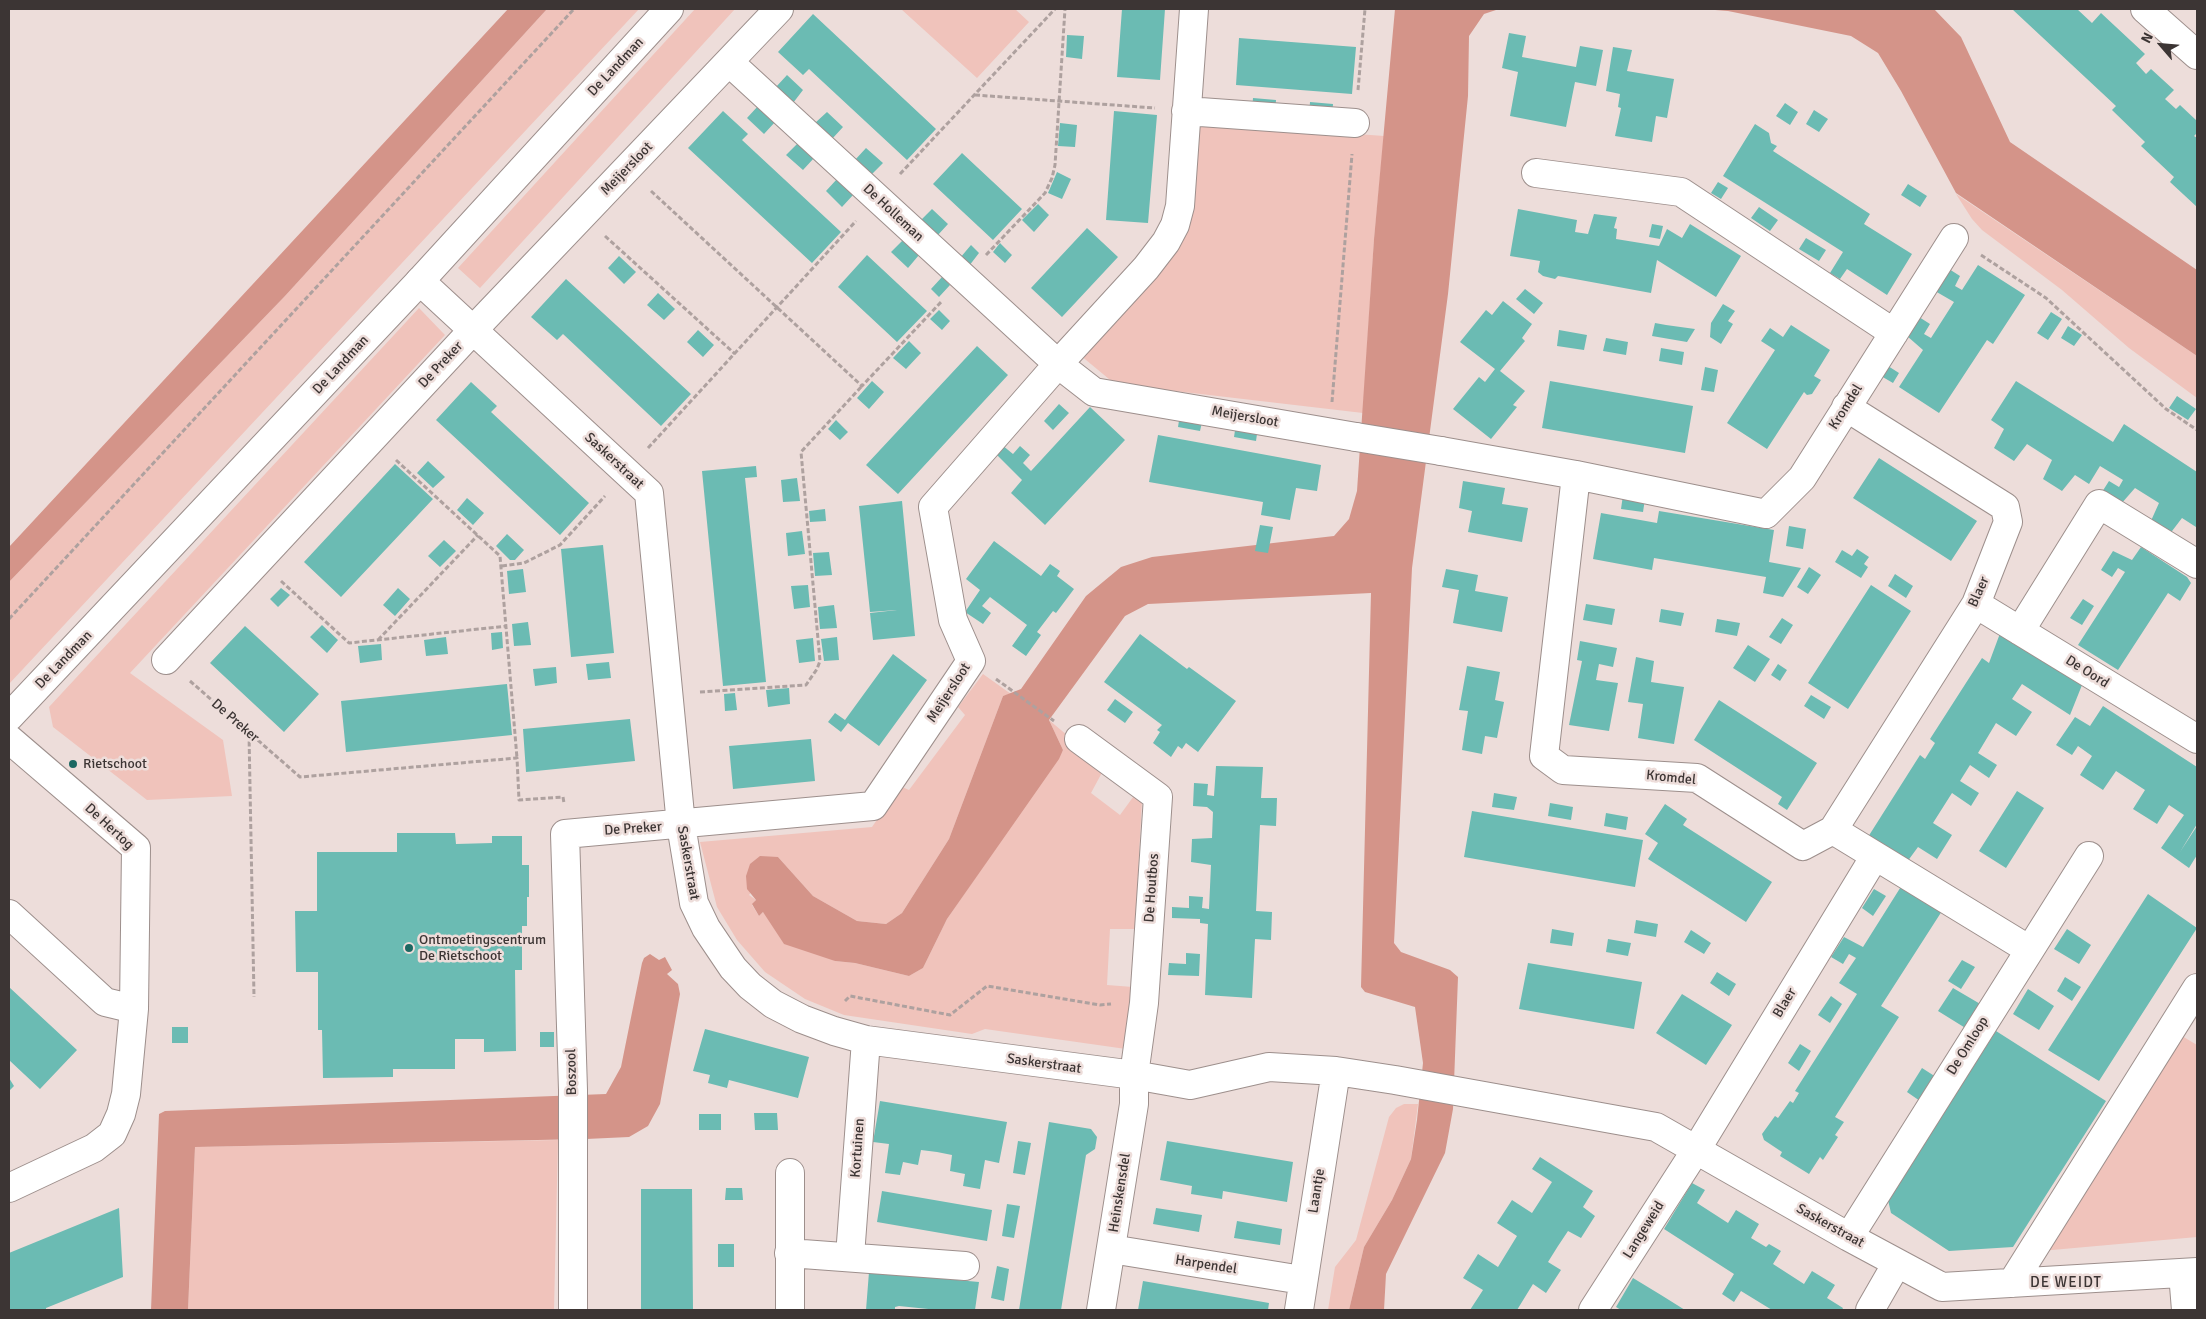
<!DOCTYPE html>
<html>
<head>
<meta charset="utf-8">
<style>
	body { margin:0 }
	#map { position:relative; width:2206px; height:1319px; overflow:hidden; background:#edddda; font-family:Signika,sans-serif }
	canvas { display:block }
	.frame { position:absolute; inset:0; border:10px solid #3c3534; pointer-events:none }
	.north { position:absolute; left:2136px; top:20px; width:50px; height:50px; -webkit-text-stroke:4px #edddda; paint-order:stroke; rotate:297deg; font-size:14px; font-weight:700; line-height:20px; text-align:center; color:#3c3534 }
	.north::after { content:''; display:block; margin:auto; width:18px; height:22px; background:#3c3534; clip-path:polygon(50% 0,100% 100%,50% 72%,0 100%) }
</style>
</head>
<body>
<div id="map">
<canvas width="2206" height="1319"></canvas>
<div class="frame"></div>
<div class="north">N</div>
</div>
<script>
const context = document.querySelector('canvas').getContext('2d');
context.lineJoin = 'round';
function paint(path, color) { context.fillStyle = color; context.fill(path, 'evenodd'); }
const shape = rows => new Path2D(rows.map(r => 'M' + r).join(''));
function strokePath(path, color, width, dash) { context.strokeStyle = color; context.lineWidth = width; context.lineCap = dash ? 'butt' : 'round'; context.setLineDash(dash || []); context.stroke(path); }
function label(font, color, halo, rows, align = 'center') {
  context.font = font + ' Signika,sans-serif'; context.lineWidth = 5; context.setLineDash([]); context.textBaseline = 'middle'; context.strokeStyle = halo; context.fillStyle = color; for (const [text, x, y, turn = 0] of rows) {
    context.save(); context.translate(x, y); context.rotate((+turn || 0) * Math.PI / 180); context.textAlign = isNaN(turn) ? turn : align; if (halo) context.strokeText(text, 0, 0); context.fillText(text, 0, 0); context.restore();
  }
}
paint(shape([
	[547,9,639,9,9,684,9,582,285,296],
	[695,9,735,9,480,288,458,268],
	[901,9,1015,9,1029,22,977,78],
	[1195,122,1384,136,1374,239,1363,413,1115,384,1080,355,1178,248,1191,219],
	[1956,194,2197,356,2197,398,2129,348,2062,290,1982,230,1972,219],
	[419,308,445,335,130,673,223,740,232,796,147,800,53,727,49,707],
	[983,674,1011,694,1003,696,949,839,902,913,886,924,857,921,813,896,778,857,749,895,756,900,752,905,759,916,763,912,835,961,855,963,909,976,923,968,947,919,1063,750,1049,720,1105,767,1091,793,1120,815,1136,793,1142,800,1135,929,1110,929,1107,985,1133,987,1126,1049,985,1029,972,1034,844,1015,805,999,765,972,737,940,717,907,700,842,872,827,900,786,909,790,965,715,958,707],
	[2177,1033,2197,1045,2197,1237,2041,1251],
	[1404,1104,1418,1104,1411,1159,1392,1200,1364,1247,1349,1310,1328,1310,1335,1267,1356,1240,1389,1117,1396,1108],
	[558,1140,554,1310,188,1310,195,1147]
]), '#f0c3bb');
paint(shape([
	[508,9,547,9,285,296,9,582,9,547],
	[1395,9,1499,9,1484,14,1469,36,1468,96,1448,294,1412,568,1394,943,1401,952,1450,970,1458,977,1453,1109,1445,1153,1386,1274,1384,1310,1349,1310,1364,1247,1392,1200,1411,1159,1417,1120,1423,1063,1415,1007,1365,992,1361,987,1371,593,1148,604,1125,616,1049,720,1063,750,1059,759,947,919,923,968,909,976,855,963,835,961,784,944,763,912,759,916,752,904,756,900,747,889,746,876,750,864,760,856,778,857,813,896,857,921,886,924,902,913,949,839,1003,696,1021,689,1086,596,1121,567,1152,557,1334,536,1349,519,1357,491,1374,239],
	[1702,9,1934,9,1961,37,2010,142,2197,270,2197,356,1956,193,1901,91,1878,53,1851,36,1728,11],
	[650,954,659,960,665,957,672,970,667,974,678,984,680,994,660,1104,648,1126,629,1137,586,1139,195,1147,188,1310,151,1310,159,1114,165,1111,606,1094,621,1067,642,963,644,958]
]), '#d49489');
paint(shape([
	[1122,9,1165,9,1160,80,1117,77],
	[2012,9,2077,9,2092,23,2101,13,2145,54,2136,63,2146,74,2151,69,2174,90,2165,99,2176,109,2180,105,2197,121,2197,133,2194,136,2197,138,2197,207,2170,182,2174,177,2141,146,2145,142,2112,110,2116,106],
	[813,14,936,129,907,160,809,69,803,75,778,52],
	[1509,33,1526,36,1522,57,1576,67,1580,46,1603,50,1596,86,1575,82,1566,127,1510,116,1518,72,1502,68],
	[1067,35,1084,36,1082,59,1066,57],
	[1239,38,1356,47,1352,94,1236,85],
	[1613,47,1632,50,1627,71,1674,79,1667,118,1656,116,1652,142,1615,136,1621,108,1618,107,1620,94,1606,91],
	[787,75,803,90,793,103,776,87],
	[1253,98,1276,100,1275,113,1252,111],
	[1310,102,1333,104,1332,117,1309,116],
	[1785,103,1798,112,1790,125,1776,116],
	[758,106,775,122,764,134,747,118],
	[1814,110,1828,119,1819,132,1806,124],
	[723,111,748,134,742,140,841,232,812,263,688,148],
	[1114,111,1157,115,1148,223,1106,220],
	[827,112,843,127,832,139,815,123],
	[1060,123,1077,125,1075,147,1058,146],
	[1755,124,1769,133,1771,143,1777,146,1773,151,1870,214,1864,224,1912,254,1887,295,1847,269,1840,279,1830,273,1843,252,1723,176],
	[798,143,814,158,803,170,786,155],
	[866,148,883,163,871,175,855,160],
	[962,153,1022,209,993,240,933,184],
	[1057,172,1071,179,1062,199,1048,193],
	[837,179,853,195,842,207,826,191],
	[1718,182,1728,188,1721,199,1711,193],
	[1908,184,1927,196,1920,207,1901,195],
	[1038,204,1049,215,1034,232,1022,220],
	[1759,207,1778,220,1770,231,1751,218],
	[932,209,948,224,937,236,920,221],
	[1518,209,1577,220,1575,232,1588,234,1594,214,1617,217,1614,228,1617,229,1616,239,1659,246,1667,229,1682,238,1690,224,1741,256,1716,297,1657,260,1651,293,1564,277,1558,276,1555,279,1543,276,1538,272,1540,261,1510,256],
	[1652,224,1663,226,1660,239,1649,237],
	[1087,228,1118,257,1062,317,1031,288],
	[1806,238,1826,250,1819,261,1799,249],
	[903,240,919,255,908,268,891,252],
	[1000,243,1012,255,1005,263,993,252],
	[971,245,979,253,969,266,960,258],
	[867,255,927,311,897,342,838,287],
	[619,256,636,272,624,284,608,268],
	[1978,265,2025,295,1993,344,1987,340,1939,413,1899,387,1923,350,1907,336,1919,317,1930,324,1924,334,1931,338,1954,302,1935,291,1949,269,1960,276,1955,286,1962,290],
	[942,277,950,285,939,297,931,289],
	[566,279,691,394,661,426,563,334,557,340,531,317],
	[1525,289,1543,303,1534,314,1516,299],
	[658,293,675,309,664,320,647,305],
	[1503,301,1532,324,1522,338,1525,341,1500,371,1525,391,1513,405,1517,407,1491,439,1453,409,1479,377,1485,382,1495,369,1460,342,1486,310,1492,315],
	[1723,304,1735,311,1728,321,1733,324,1721,344,1710,337,1711,323],
	[939,310,950,321,942,330,930,319],
	[2051,312,2062,319,2048,340,2037,333],
	[1655,323,1666,325,1695,329,1687,342,1652,336],
	[1791,325,1830,350,1814,376,1821,380,1812,394,1807,395,1804,392,1767,449,1727,423,1775,350,1761,341,1770,328,1783,337],
	[2068,326,2082,335,2074,346,2061,338],
	[698,330,714,345,703,357,687,342],
	[1559,330,1587,335,1584,350,1557,346],
	[1606,338,1628,342,1626,355,1603,351],
	[909,341,921,353,906,369,893,358],
	[977,346,1008,375,898,494,866,465],
	[1661,348,1684,352,1682,365,1659,361],
	[1888,366,1899,373,1893,383,1881,376],
	[1705,367,1718,370,1714,392,1701,390],
	[872,381,884,392,869,409,857,398],
	[1550,381,1693,406,1685,453,1542,428],
	[2016,381,2113,442,2124,424,2197,472,2196,527,2182,518,2169,535,2150,523,2159,503,2135,488,2121,504,2102,492,2109,481,2119,487,2123,480,2100,466,2089,484,2075,475,2062,491,2043,479,2052,460,2027,444,2014,461,1994,448,2004,429,1991,420],
	[471,382,497,406,491,412,589,503,560,535,436,420],
	[2177,396,2196,409,2188,420,2169,408],
	[1059,404,1069,413,1053,430,1044,421],
	[1090,407,1125,440,1045,525,1011,493,1022,480,995,453,1002,445,1013,454,1020,446,1030,455,1023,463,1031,471],
	[1180,414,1203,418,1200,431,1178,427],
	[836,420,848,432,840,440,828,429],
	[1236,424,1258,427,1256,441,1234,437],
	[1158,435,1321,465,1317,491,1296,488,1290,520,1261,515,1263,502,1149,482],
	[1879,458,1977,521,1951,561,1853,498],
	[428,461,445,477,433,488,417,473],
	[395,464,433,499,341,597,304,562],
	[756,466,757,477,745,478,766,682,723,686,702,471],
	[797,478,800,501,783,502,781,480],
	[1463,481,1505,488,1502,504,1528,508,1522,542,1468,532,1472,511,1459,508],
	[1623,495,1645,499,1643,512,1621,509],
	[467,498,484,513,473,525,457,510],
	[902,501,915,636,873,640,870,613,897,610,870,612,859,506],
	[825,509,826,521,810,522,809,511],
	[1659,511,1774,530,1769,562,1801,568,1783,597,1763,593,1766,577,1654,558,1652,570,1593,559,1601,513,1657,523],
	[1260,525,1273,527,1268,553,1255,551],
	[1789,526,1806,529,1803,549,1786,546],
	[802,531,805,554,788,556,786,533],
	[507,534,524,550,515,560,510,560,496,546],
	[444,540,456,551,440,567,428,556],
	[994,541,1041,576,1050,564,1060,571,1057,576,1074,589,1056,613,1053,611,1037,632,1041,635,1026,656,1012,646,1027,625,990,597,982,606,991,613,983,624,965,612,980,590,966,579],
	[603,545,614,653,571,657,561,549],
	[2141,547,2187,577,2191,583,2180,601,2168,593,2118,670,2078,645,2125,572,2118,568,2112,577,2101,570,2113,551,2132,560],
	[1857,549,1869,557,1864,564,1868,567,1861,578,1835,562,1842,550,1852,556],
	[829,552,832,575,815,576,813,553],
	[1809,567,1821,575,1808,594,1797,587],
	[523,569,526,592,509,594,507,571],
	[1446,569,1478,575,1475,591,1508,597,1502,632,1453,623,1459,590,1442,587],
	[1895,574,1913,586,1906,598,1888,586],
	[808,585,810,607,794,609,791,586],
	[1871,585,1911,611,1848,709,1808,683],
	[281,588,290,595,278,607,270,599],
	[398,588,410,599,395,616,383,605],
	[2083,599,2094,606,2082,625,2070,618],
	[1586,604,1615,609,1612,625,1583,620],
	[834,605,837,628,820,629,818,607],
	[1661,609,1684,613,1681,626,1659,622],
	[1782,618,1793,625,1781,644,1769,637],
	[1717,619,1740,623,1737,636,1715,632],
	[528,622,531,645,514,646,512,624],
	[322,625,338,640,327,653,310,637],
	[245,626,319,694,284,732,210,663],
	[2002,628,2084,680,2070,715,2022,684,2012,699,2032,712,2016,736,1996,723,1978,753,1997,765,1989,778,1970,765,1960,781,1979,793,1971,806,1952,793,1933,823,1952,835,1937,859,1918,847,1907,862,1868,837,1920,755,1925,759,1935,743,1930,739,1982,658,1989,663],
	[502,632,503,648,492,650,491,633],
	[1140,634,1187,669,1189,667,1236,701,1198,752,1186,743,1182,749,1178,746,1171,757,1153,743,1160,732,1157,730,1162,725,1104,682],
	[446,637,448,654,426,656,424,640],
	[837,637,839,660,824,661,821,639],
	[813,638,815,661,799,663,796,640],
	[1580,641,1617,648,1613,667,1599,664,1596,680,1618,683,1609,731,1569,725,1582,661,1577,660],
	[381,644,382,660,360,663,358,646],
	[1748,645,1770,659,1755,682,1733,668],
	[893,654,927,680,879,746,848,723,841,732,828,722,835,713,845,720],
	[1636,657,1654,661,1651,682,1684,687,1674,744,1638,738,1643,704,1628,702],
	[609,662,611,678,588,680,586,664],
	[1778,664,1787,670,1780,681,1771,675],
	[1467,666,1500,672,1495,700,1504,702,1497,738,1485,736,1482,754,1462,750,1468,711,1459,710],
	[556,667,557,683,535,686,533,669],
	[507,684,512,735,346,752,341,701],
	[789,688,790,704,768,707,766,690],
	[735,693,737,710,725,711,724,694],
	[1811,695,1831,707,1824,719,1804,706],
	[1115,699,1133,712,1125,723,1107,710],
	[1719,700,1817,763,1787,810,1778,804,1782,797,1694,740],
	[2103,706,2197,767,2197,824,2180,852,2197,826,2197,855,2189,868,2161,848,2184,815,2169,805,2157,824,2133,809,2145,790,2116,771,2103,790,2080,775,2092,756,2078,746,2072,755,2056,745,2075,717,2090,726],
	[630,719,635,761,526,772,523,729],
	[811,739,815,781,733,789,729,746],
	[1216,766,1263,767,1261,798,1277,798,1276,826,1260,825,1256,911,1272,912,1271,940,1255,939,1252,998,1205,995,1208,924,1200,923,1200,919,1172,918,1172,907,1189,908,1189,896,1203,897,1202,908,1209,909,1211,865,1191,862,1192,839,1212,838,1213,812,1207,807,1193,806,1194,783,1208,784,1207,795,1214,796],
	[2017,791,2044,808,2006,868,1979,851],
	[1494,793,1517,797,1514,810,1492,807],
	[1550,803,1573,807,1571,820,1548,816],
	[1665,804,1687,819,1683,825,1772,882,1746,922,1648,859,1658,843,1645,834],
	[1472,811,1643,840,1635,887,1464,857],
	[1606,813,1628,817,1626,830,1604,826],
	[397,833,455,833,456,844,492,843,492,836,522,836,522,865,529,865,529,897,527,897,527,926,522,926,522,970,515,970,516,1051,484,1052,484,1039,455,1039,455,1069,393,1069,393,1077,323,1078,322,1030,318,1030,318,972,296,972,295,911,317,911,317,852,397,852],
	[1902,885,1942,911,1881,1006,1899,1017,1835,1117,1844,1122,1835,1135,1838,1137,1823,1160,1820,1157,1809,1174,1780,1156,1782,1152,1764,1140,1762,1134,1775,1116,1778,1118,1790,1101,1793,1103,1799,1093,1795,1091,1857,994,1839,983,1856,958,1849,954,1843,964,1831,957,1844,937,1863,947],
	[1874,889,1886,896,1873,916,1862,908],
	[2148,894,2197,928,2099,1081,2048,1050],
	[1636,920,1658,924,1656,937,1634,933],
	[1552,929,1574,933,1572,946,1550,943],
	[2067,929,2091,945,2079,964,2054,949],
	[1691,930,1711,943,1704,954,1684,942],
	[1608,939,1631,943,1628,956,1606,952],
	[1186,953,1200,954,1199,976,1168,975,1169,963,1186,964],
	[1962,960,1975,967,1961,989,1948,981],
	[1528,963,1642,982,1634,1029,1519,1009],
	[1717,972,1736,984,1729,996,1710,983],
	[2065,977,2081,987,2072,1001,2057,991],
	[9,987,77,1050,40,1089,9,1060],
	[1953,988,1982,1005,1967,1029,1938,1011],
	[2028,989,2054,1006,2039,1030,2013,1014],
	[1682,994,1732,1025,1706,1065,1656,1033],
	[1831,996,1842,1004,1830,1023,1818,1015],
	[172,1027,188,1027,188,1043,172,1043],
	[705,1029,809,1057,798,1098,729,1080,727,1088,708,1083,710,1075,693,1071],
	[1996,1031,2106,1101,2013,1247,1949,1251,1891,1213,1888,1200],
	[540,1032,554,1032,554,1047,540,1047],
	[1800,1044,1811,1051,1799,1071,1788,1063],
	[1922,1068,1936,1077,1920,1101,1907,1092],
	[9,1078,14,1086,9,1091],
	[880,1101,1007,1122,999,1163,985,1160,980,1189,963,1186,965,1174,950,1171,952,1155,937,1152,921,1150,918,1165,903,1162,900,1175,885,1173,889,1144,873,1142],
	[754,1113,777,1113,778,1130,755,1130],
	[699,1114,721,1114,721,1130,699,1130],
	[1049,1122,1091,1129,1097,1137,1095,1149,1086,1155,1061,1310,1019,1310],
	[1018,1141,1031,1143,1025,1175,1013,1173],
	[1167,1141,1293,1162,1287,1202,1223,1191,1222,1199,1191,1194,1192,1186,1160,1180],
	[1540,1157,1593,1191,1583,1207,1595,1216,1581,1238,1568,1231,1558,1246,1548,1262,1561,1270,1546,1293,1533,1284,1517,1310,1470,1310,1483,1290,1463,1278,1478,1254,1498,1267,1517,1236,1497,1223,1512,1200,1532,1213,1552,1182,1532,1169],
	[1692,1183,1705,1190,1697,1203,1728,1223,1736,1210,1759,1224,1751,1238,1766,1247,1769,1244,1781,1251,1773,1264,1804,1284,1812,1271,1835,1285,1827,1298,1843,1308,1842,1310,1772,1310,1741,1291,1734,1302,1722,1294,1734,1274,1664,1229],
	[726,1188,742,1188,743,1200,725,1200],
	[641,1189,692,1189,693,1310,641,1310],
	[882,1191,992,1210,987,1241,877,1222],
	[1007,1204,1020,1206,1014,1238,1002,1236],
	[119,1208,123,1277,46,1308,46,1310,9,1310,9,1253],
	[1156,1208,1202,1215,1199,1232,1153,1224],
	[1237,1221,1282,1229,1280,1245,1234,1238],
	[718,1244,734,1244,734,1267,718,1267],
	[997,1266,1009,1269,1004,1301,991,1298],
	[869,1272,979,1282,975,1310,938,1310,899,1306,895,1307,895,1310,866,1310],
	[1633,1278,1661,1295,1685,1310,1621,1310,1616,1307],
	[1143,1281,1269,1303,1268,1310,1138,1310]
]), '#6bbbb3');
const pedestrian = shape([
	[1356,437,1441,451]
]);
const minor = shape([
	[2145,9,2197,55],
	[729,62,1058,364,1094,392,1356,437],
	[1186,111,1355,123],
	[1536,173,1681,192,1894,333],
	[420,281,649,493,681,825,694,903,706,928,733,968,750,986,773,1004,802,1019,834,1031,866,1040,1134,1075,1190,1085,1269,1067,1336,1071,1395,1080,1656,1127,1849,1237,1942,1287,2197,1272],
	[1441,451,1576,475,1766,514,1802,478,1954,238],
	[1576,475,1544,756,1563,770,1697,778,1803,846,1833,830,2028,949],
	[1976,604,2197,739],
	[2020,631,2099,504,2197,564],
	[166,660,474,329,779,9],
	[9,739,136,848,134,1009,126,1094,121,1114,112,1134,94,1148,9,1188],
	[1079,739,1158,797,1144,1003,1134,1075,1134,1104,1101,1310],
	[1833,830,1976,604,2008,522,2005,507,1846,407],
	[9,914,105,1002,134,1009],
	[1849,1237,2089,856],
	[1111,1249,1302,1280],
	[789,1253,965,1266],
	[850,1256,866,1040],
	[2183,1273,2186,1310],
	[2012,1283,2197,988],
	[573,1310,573,1090,565,834,873,806,971,661,953,620,933,507,1058,364,1146,268,1166,242,1175,225,1180,206,1194,9],
	[790,1310,790,1173],
	[1299,1310,1336,1071],
	[1593,1310,1696,1150,1875,856],
	[1870,1310,1897,1263]
]);
const tertiary = shape([
	[9,717,420,281,669,9]
]);
strokePath(pedestrian, '#9d8f8c', 30);
strokePath(minor, '#9d8f8c', 30);
strokePath(tertiary, '#9d8f8c', 30);
strokePath(shape([
	[1358,90,1365,9],
	[975,95,1155,108],
	[900,174,1055,9],
	[651,191,862,386,942,301],
	[605,236,735,354],
	[986,255,1045,193,1052,178,1055,165,1065,9],
	[1981,255,2046,298,2166,409,2197,430],
	[1332,402,1352,154],
	[648,448,856,221],
	[396,460,500,556,517,758],
	[502,566,524,563,560,545,605,496],
	[281,581,349,643,507,626],
	[9,619,574,9],
	[378,640,478,535],
	[996,679,1054,721],
	[190,681,300,777,517,758,519,800,563,797,564,803],
	[700,692,806,685,817,669,820,661,801,452,862,386],
	[249,734,254,997],
	[845,1001,850,996,950,1015,987,986,1100,1005,1111,1004]
]), '#aea19f', 3, [5, 2.5]);
strokePath(pedestrian, '#fff', 28);
strokePath(minor, '#fff', 28);
strokePath(tertiary, '#fff', 28);
for (const [x, y, r, color] of [
	[73,764,5,"#1c6862"],
	[409,948,5,"#1c6862"]
]) { const dot = new Path2D(); dot.arc(x, y, r, 0, 2 * Math.PI); context.fillStyle = color; context.fill(dot); strokePath(dot, '#edddda', 2); }
label('14px', '#3c3534', '#edddda', [
	["De Landman",616,67,-47],
	["Meijersloot",627,169,-46],
	["De Holleman",893,213,43],
	["De Landman",341,365,-47],
	["De Preker",441,365,-47],
	["Kromdel",1846,407,-58],
	["Meijersloot",1245,417,10],
	["Saskerstraat",614,461,43],
	["Blaer",1979,592,-66],
	["De Landman",64,660,-46],
	["De Oord",2087,672,32],
	["Meijersloot",949,693,-57],
	["De Preker",235,721,41],
	["Kromdel",1671,778,6],
	["De Hertog",109,827,43],
	["De Preker",633,829,-4],
	["Saskerstraat",688,863,80],
	["De Houtbos",1152,888,-86],
	["Blaer",1785,1003,-59],
	["De Omloop",1968,1046,-58],
	["Saskerstraat",1044,1064,8],
	["Boszool",572,1072,-91],
	["Kortuinen",858,1148,-86],
	["Laantje",1317,1191,-81],
	["Heinskensdel",1120,1193,-81],
	["Saskerstraat",1830,1226,29],
	["Langeweid",1644,1230,-58],
	["Harpendel",1206,1265,9]
]);
label('14px', '#3c3534', '#edddda', [
	["Rietschoot",83,764],
	["Ontmoetingscentrum",419,940],
	["De Rietschoot",419,956]
], 'left');
context.letterSpacing = '1px';
label('15px', '#3c3534', '#edddda', [
	["DE WEIDT",2066,1283]
]);
context.letterSpacing = '0px';
</script>
</body>
</html>
